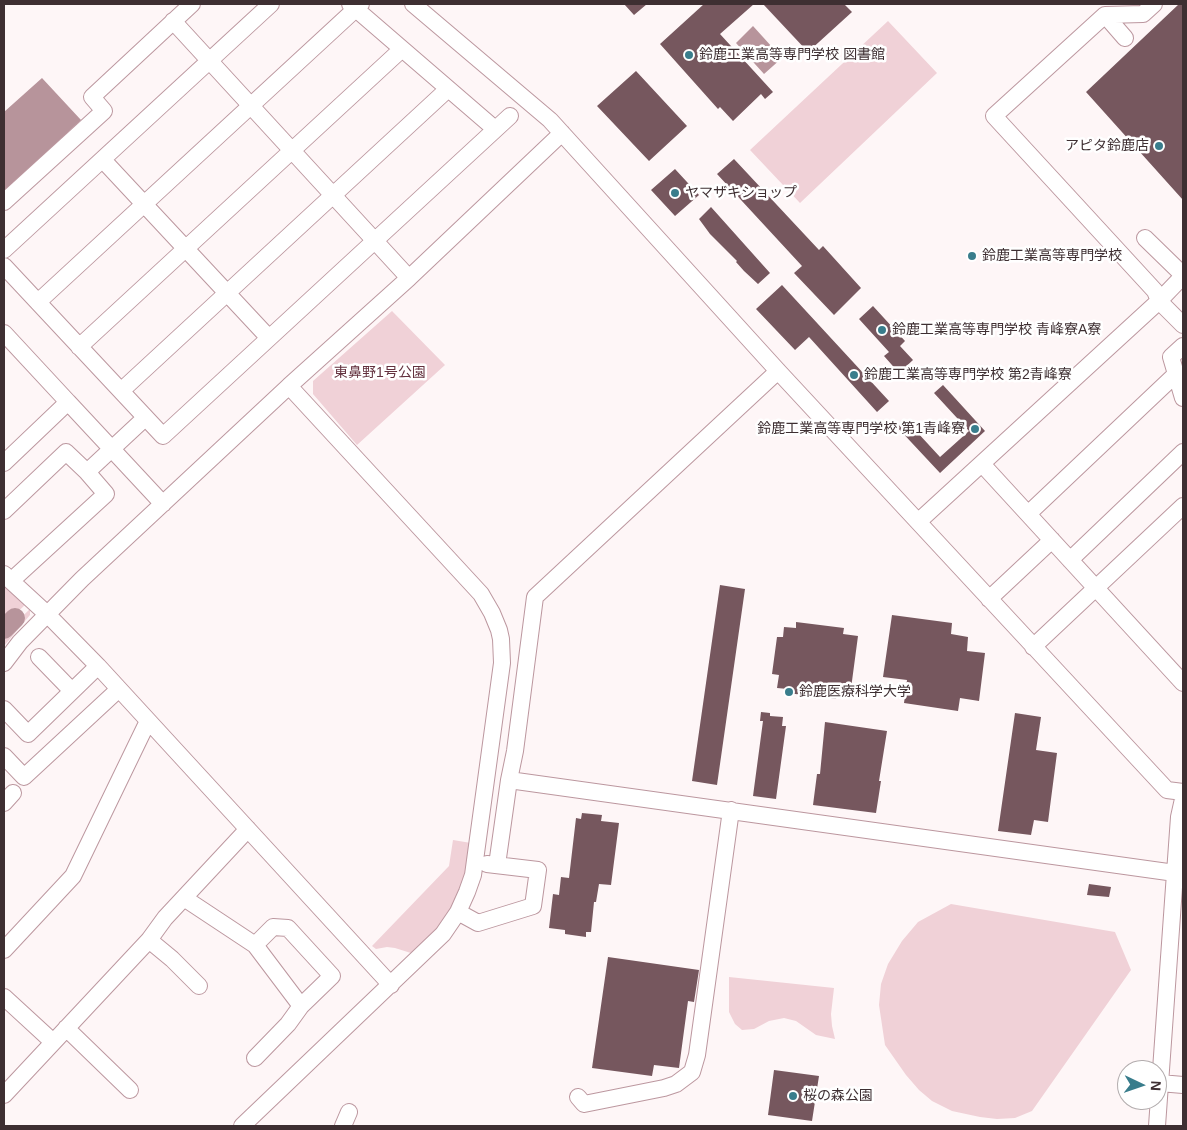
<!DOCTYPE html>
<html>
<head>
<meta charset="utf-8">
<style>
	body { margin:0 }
	#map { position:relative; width:1187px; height:1130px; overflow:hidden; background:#fef6f7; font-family:Helvetica,sans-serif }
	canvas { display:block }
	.frame { position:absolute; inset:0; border:5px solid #3e2f32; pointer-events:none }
	.north { position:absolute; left:1117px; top:1060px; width:50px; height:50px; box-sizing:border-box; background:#fff; border:1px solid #b2acad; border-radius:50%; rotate:93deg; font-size:14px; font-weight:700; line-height:20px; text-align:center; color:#3e2f32 }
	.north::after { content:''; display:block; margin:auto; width:18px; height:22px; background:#397d8c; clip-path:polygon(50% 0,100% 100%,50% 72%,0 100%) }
</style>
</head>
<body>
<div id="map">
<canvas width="1187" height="1130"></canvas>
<div class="frame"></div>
<div class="north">N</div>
</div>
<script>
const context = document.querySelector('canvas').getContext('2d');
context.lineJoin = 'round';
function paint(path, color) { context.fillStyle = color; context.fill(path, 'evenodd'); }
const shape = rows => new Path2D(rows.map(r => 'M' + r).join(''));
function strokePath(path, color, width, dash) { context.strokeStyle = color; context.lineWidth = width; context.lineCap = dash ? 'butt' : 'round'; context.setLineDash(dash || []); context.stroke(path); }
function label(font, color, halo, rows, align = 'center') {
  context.font = font + ' Helvetica,"Noto Sans JP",sans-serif'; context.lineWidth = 5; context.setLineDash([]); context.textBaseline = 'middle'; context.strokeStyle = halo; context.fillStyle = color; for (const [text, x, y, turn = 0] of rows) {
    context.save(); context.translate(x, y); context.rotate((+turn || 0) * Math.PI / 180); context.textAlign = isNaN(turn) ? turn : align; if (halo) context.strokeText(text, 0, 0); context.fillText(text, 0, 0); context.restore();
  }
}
paint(shape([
	[888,21,937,73,800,203,750,150],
	[392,311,445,365,357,445,313,394,313,381],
	[4,582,27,603,4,625],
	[30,609,30,615,4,646,4,634],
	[453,840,471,843,466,880,445,921,414,954,395,948,387,947,376,949,372,946,449,866],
	[951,904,1115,932,1131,970,1032,1111,1015,1118,997,1119,980,1117,952,1111,932,1101,919,1090,906,1075,885,1045,879,1005,881,984,888,964,902,941,918,922],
	[729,977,834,988,831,1014,832,1026,835,1039,816,1035,796,1021,784,1018,769,1021,754,1029,742,1030,735,1024,729,1012]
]), '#f0d1d7');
paint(shape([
	[753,26,782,58,764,74,736,43],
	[42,78,81,120,4,192,4,112]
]), '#b7949b');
strokePath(shape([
	[4,629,15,618]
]), '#b7949b', 20);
paint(shape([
	[624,4,647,4,634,15],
	[704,4,754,4,720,34,773,92,765,99,761,94,733,121,720,107,718,109,660,44],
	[763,4,844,4,852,12,808,52],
	[1179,4,1183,4,1183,200,1086,92],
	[636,71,687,126,649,161,597,106],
	[734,159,819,250,823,246,861,288,834,315,794,273,802,266,717,174],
	[675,169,699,195,675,216,651,190],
	[711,207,770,273,758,284,744,271,736,262,737,261,710,234,699,219],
	[782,285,889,401,877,412,809,337,795,350,756,309],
	[873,306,905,341,900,346,913,360,899,373,884,356,889,352,859,319],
	[943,385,985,431,940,473,897,427,905,419,940,457,969,431,934,393],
	[720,585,745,589,717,785,692,781],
	[892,615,952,623,951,634,968,637,967,651,985,653,979,701,960,698,958,711,904,703,907,680,883,677],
	[796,622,844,628,843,634,858,636,850,696,837,694,836,699,787,693,788,689,777,688,779,675,772,674,777,637,783,637,784,627,796,628],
	[761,712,770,713,770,716,783,717,782,726,786,726,776,799,753,796,763,721,760,721],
	[1015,713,1041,717,1036,750,1057,753,1048,822,1034,820,1031,835,998,831],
	[825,722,887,731,879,781,881,781,876,813,813,805,817,774,820,774],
	[582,813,602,815,601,821,619,823,611,885,599,884,596,902,594,902,591,932,586,932,586,937,565,934,565,930,549,928,553,894,559,895,561,877,569,878,576,818,581,819],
	[1089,884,1111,887,1109,897,1087,895],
	[608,957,699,970,694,1002,688,1001,679,1068,654,1065,652,1076,592,1068],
	[774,1070,819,1076,812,1121,768,1115]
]), '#76575e');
const minor = shape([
	[350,4,495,129],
	[413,4,550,120,778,371,1167,790,1183,792],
	[1154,4,1143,14,1105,15,994,116,1155,291,1159,301,1183,276],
	[1105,15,1125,38],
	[173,21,409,278],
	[103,160,269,338],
	[4,202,104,111,92,97,192,4],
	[1145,238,1183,275],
	[4,250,271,4],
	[4,266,163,436,510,116],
	[38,302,361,4],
	[4,333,68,402,4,463],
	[1183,346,1171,357,1183,398],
	[79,347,402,49],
	[121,391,448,89],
	[68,402,163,504],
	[982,464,1183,683],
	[87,472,145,418],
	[4,511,66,452,87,472,106,494,11,581,4,574],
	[1028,514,1176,374],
	[919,521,1159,301,1183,325],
	[1070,560,1183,452],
	[11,581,47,614,98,666,391,985],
	[989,599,1052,540],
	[1033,647,1183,506],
	[39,657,72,691],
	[4,663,20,642,82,579,289,386],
	[4,709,28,734,98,666],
	[4,756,24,777,119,689],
	[509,780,1175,873],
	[4,803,13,793],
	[497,865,509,780,515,751,535,597,778,371],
	[184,898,255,945,301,1006],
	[458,912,478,923,533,906,538,870,487,864],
	[149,940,172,959,199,986],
	[255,945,273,927,288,928,332,976,301,1006,288,1024,255,1058],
	[4,950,73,876,148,721],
	[4,997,53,1042],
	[66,1028,130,1090],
	[1160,1083,1183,1085],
	[4,1095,149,940,165,918,248,829],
	[578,1097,584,1104,664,1088,676,1084,692,1072,697,1055,731,810],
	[242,1126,443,934,458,912,467,892,473,875,502,663,501,639,499,630,492,613,481,594,289,386,409,278,562,133],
	[343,1126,349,1112],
	[1157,1126,1179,817,1183,799]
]);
strokePath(minor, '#bc979f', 18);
strokePath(minor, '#fff', 16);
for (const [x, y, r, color] of [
	[689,55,5,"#397d8c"],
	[1159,146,5,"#397d8c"],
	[675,193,5,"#397d8c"],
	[972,256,5,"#397d8c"],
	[882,330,5,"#397d8c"],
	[854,375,5,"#397d8c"],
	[975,429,5,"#397d8c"],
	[789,692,5,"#397d8c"],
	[793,1096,5,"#397d8c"]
]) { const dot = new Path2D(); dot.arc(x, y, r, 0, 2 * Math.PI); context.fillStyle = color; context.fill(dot); strokePath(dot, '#fff', 2); }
label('14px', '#3e2f32', '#fff', [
	["鈴鹿工業高等専門学校 図書館",699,55],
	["アピタ鈴鹿店",1149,146,"right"],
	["ヤマザキショップ",685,193],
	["鈴鹿工業高等専門学校",982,256],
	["鈴鹿工業高等専門学校 青峰寮A寮",892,330],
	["鈴鹿工業高等専門学校 第2青峰寮",864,375],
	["鈴鹿工業高等専門学校 第1青峰寮",965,429,"right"],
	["鈴鹿医療科学大学",799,692],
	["桜の森公園",803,1096]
], 'left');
label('14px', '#63313e', '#fff', [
	["東鼻野1号公園",380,373]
]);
</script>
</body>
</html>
